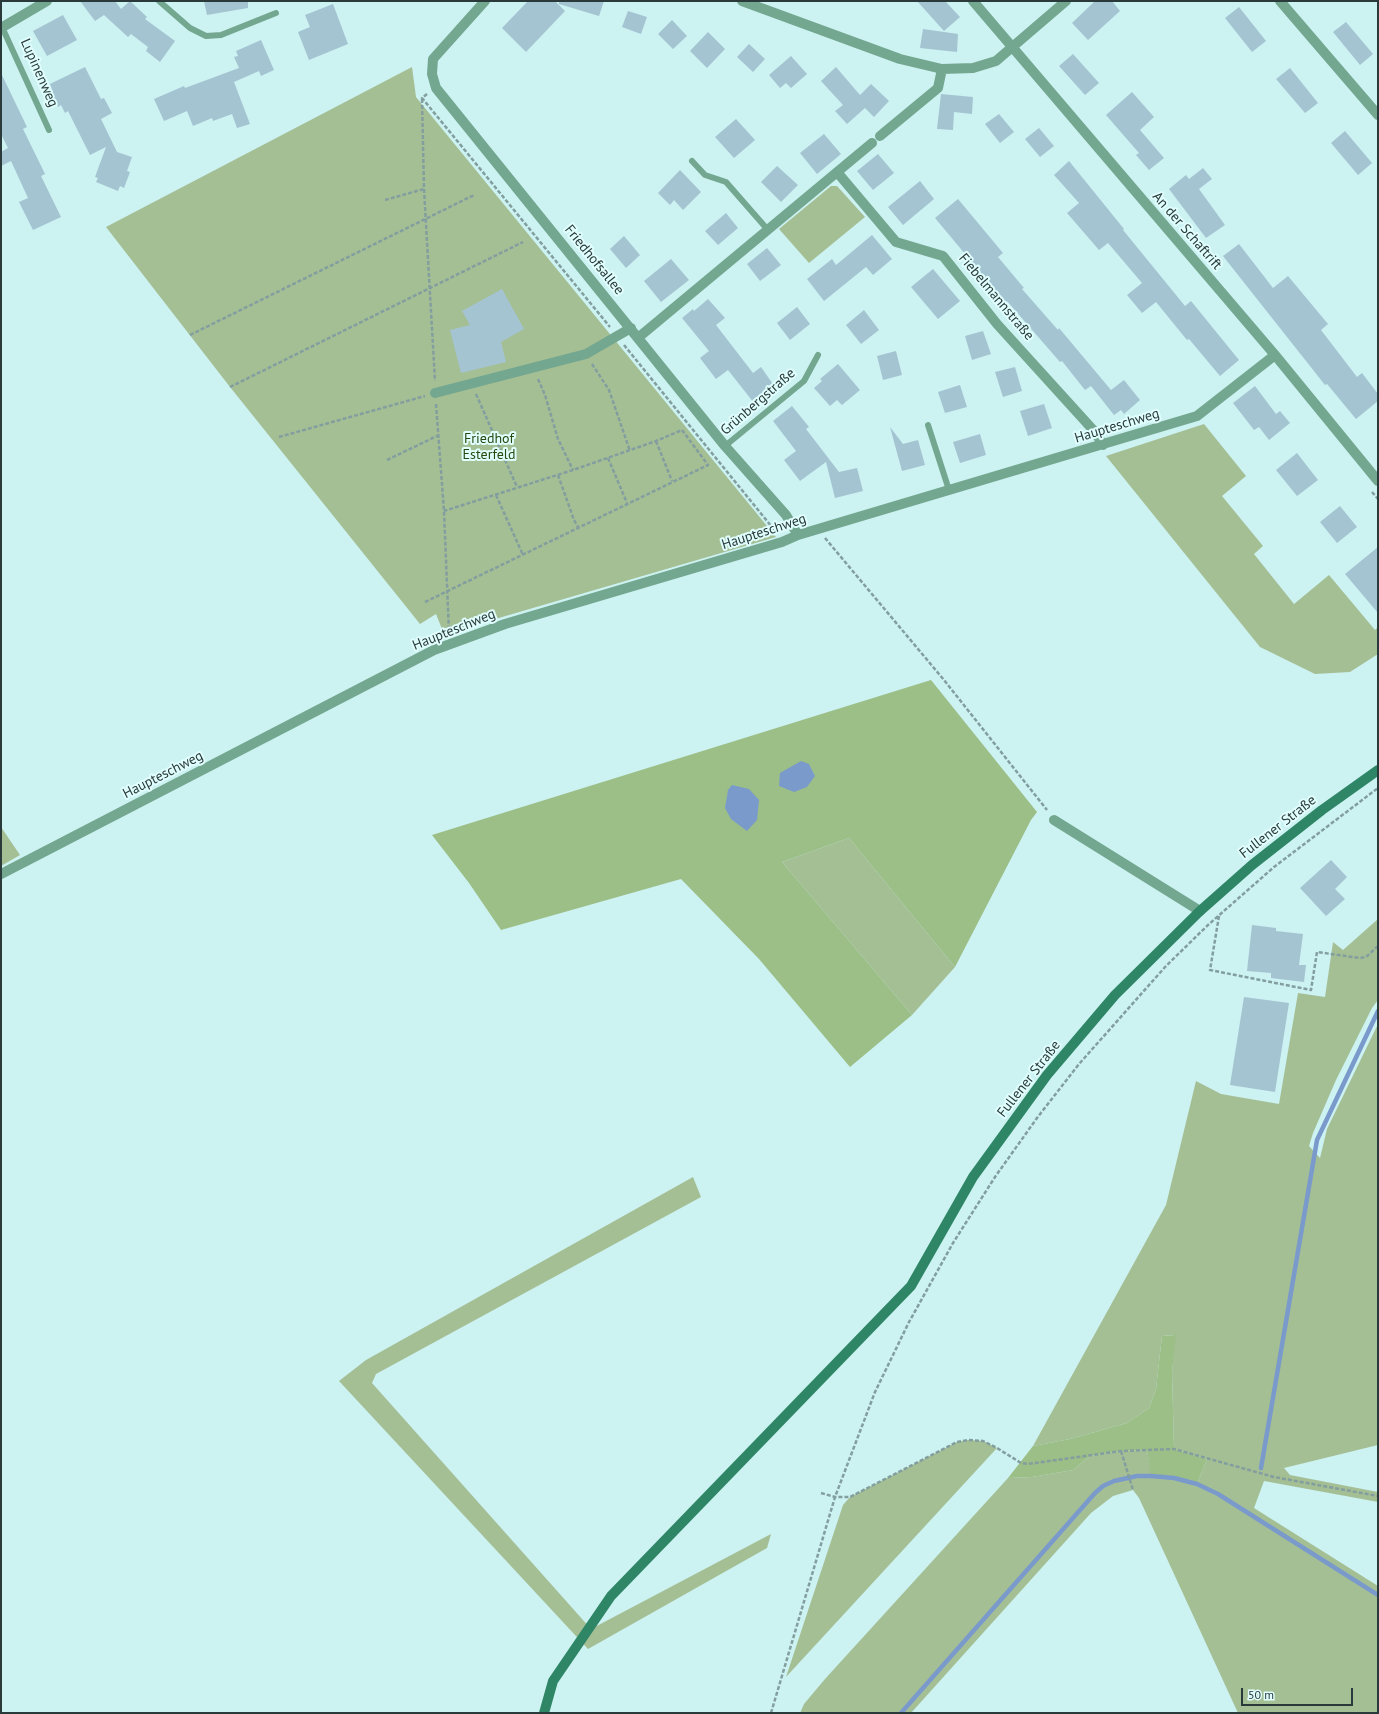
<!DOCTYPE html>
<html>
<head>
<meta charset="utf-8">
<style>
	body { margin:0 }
	#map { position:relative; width:1379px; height:1714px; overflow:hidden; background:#ccf2f2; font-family:"PT Sans",sans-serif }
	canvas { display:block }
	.frame { position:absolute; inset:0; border:2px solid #2a3939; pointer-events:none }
	.scale { position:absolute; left:1241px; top:1688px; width:112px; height:18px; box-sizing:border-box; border:2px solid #2a3939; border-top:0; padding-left:5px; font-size:12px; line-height:14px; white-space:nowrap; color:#2a3939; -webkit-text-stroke:3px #dffefd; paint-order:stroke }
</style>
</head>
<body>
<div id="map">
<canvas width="1379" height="1714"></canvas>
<div class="frame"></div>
<div class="scale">50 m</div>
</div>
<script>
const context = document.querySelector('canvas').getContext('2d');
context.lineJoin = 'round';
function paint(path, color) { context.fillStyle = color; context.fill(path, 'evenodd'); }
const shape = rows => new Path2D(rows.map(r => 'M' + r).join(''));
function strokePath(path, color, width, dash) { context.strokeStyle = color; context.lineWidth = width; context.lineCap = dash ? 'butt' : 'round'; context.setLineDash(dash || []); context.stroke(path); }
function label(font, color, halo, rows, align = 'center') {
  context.font = font + ' "PT Sans",sans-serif'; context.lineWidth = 4; context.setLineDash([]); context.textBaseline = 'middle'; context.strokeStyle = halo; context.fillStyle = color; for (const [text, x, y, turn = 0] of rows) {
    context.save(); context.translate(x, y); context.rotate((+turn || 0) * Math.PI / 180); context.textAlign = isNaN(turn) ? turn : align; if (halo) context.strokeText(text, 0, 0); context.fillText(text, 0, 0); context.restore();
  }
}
paint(shape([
	[412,67,416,97,776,537,444,634,436,614,420,624,230,387,106,227],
	[831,186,837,186,865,217,809,263,779,229],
	[1204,424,1246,476,1222,496,1263,546,1254,554,1294,604,1329,575,1375,630,1378,627,1378,654,1350,672,1315,674,1260,647,1106,456],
	[1,827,20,855,1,866],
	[849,838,955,967,912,1015,782,862],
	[1378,919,1378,1000,1372,1008,1336,1080,1313,1133,1309,1146,1320,1158,1327,1129,1378,1024,1378,1445,1284,1468,1290,1475,1378,1492,1378,1502,1264,1481,1254,1508,1378,1586,1378,1713,1238,1713,1139,1498,1133,1490,1113,1496,1091,1513,911,1713,800,1713,804,1704,825,1679,1008,1478,1032,1477,1073,1470,1090,1456,1121,1451,1147,1450,1152,1476,1174,1478,1197,1484,1207,1459,1174,1449,1172,1372,1175,1335,1162,1336,1156,1389,1149,1408,1127,1423,1070,1439,1033,1446,1166,1205,1196,1081,1221,1094,1279,1104,1298,993,1325,997,1333,942,1343,950],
	[693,1177,701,1197,376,1374,372,1383,591,1629,771,1534,767,1548,588,1649,339,1381,366,1360],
	[968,1440,983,1441,997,1448,786,1677,843,1505,850,1497,957,1442]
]), '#a5bf95');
paint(shape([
	[931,680,1037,812,1031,820,955,967,849,838,782,862,912,1015,850,1067,759,959,681,879,501,930,469,883,432,835],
	[1176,1335,1172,1372,1174,1449,1207,1459,1197,1484,1174,1478,1151,1476,1147,1450,1121,1451,1090,1456,1073,1470,1032,1477,1008,1478,1033,1446,1070,1439,1127,1423,1149,1408,1156,1389,1162,1336]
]), '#9cbe87');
paint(shape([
	[801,761,809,764,815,776,807,787,794,792,779,786,780,773],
	[732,785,749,789,759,800,757,820,747,831,731,819,725,808,728,790]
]), '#7a9acc');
strokePath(shape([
	[1261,1468,1317,1140,1378,1011],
	[901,1713,1095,1493,1103,1486,1114,1481,1137,1476,1151,1476,1174,1478,1197,1484,1218,1494,1378,1595]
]), '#7a9acc', 4.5);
paint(shape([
	[80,1,115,1,121,9,130,1,147,17,145,19,175,41,160,62,146,51,148,47,131,34,128,37,104,15,95,21],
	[204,1,248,1,248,8,207,15],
	[528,1,555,1,565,11,526,52,502,28],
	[559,1,604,1,599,16,559,4],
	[917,1,945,1,960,17,944,31],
	[1095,1,1112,1,1120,11,1088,40,1072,23],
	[333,4,348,44,309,60,298,32,310,27,305,15],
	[1239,7,1266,41,1252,52,1225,18],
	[628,11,647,17,641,34,622,27],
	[63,15,77,40,47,56,33,31],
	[672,20,687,36,673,49,658,34],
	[1346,22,1373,54,1360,65,1333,32],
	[923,29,958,34,957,52,920,48],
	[708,32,725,49,707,68,690,51],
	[261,40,274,70,261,76,259,71,234,82,250,124,237,128,232,114,213,121,212,118,193,126,187,111,164,121,154,99,184,86,185,88,239,68,234,57,238,56,236,51],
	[749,44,765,59,753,72,737,57],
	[1073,54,1099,83,1085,95,1059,66],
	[791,56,807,74,791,88,786,83,780,88,769,75],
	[85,67,101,99,104,98,112,113,101,119,117,152,132,157,127,171,130,172,124,188,120,186,118,191,96,182,98,178,95,177,106,147,90,155,68,111,65,113,61,105,58,107,51,93,53,92,50,84],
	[836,67,860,95,871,84,889,101,874,117,865,108,847,124,835,111,843,105,821,81],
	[1290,68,1318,103,1305,113,1276,79],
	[1,73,27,127,23,129,45,174,41,176,61,217,33,230,19,202,28,198,11,161,1,166,1,152,8,148,1,134],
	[1132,92,1154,117,1140,130,1164,158,1149,170,1136,155,1139,153,1106,115],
	[941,94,973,97,972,114,954,112,953,130,937,129],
	[999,114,1014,132,1000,143,985,124],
	[736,119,755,140,734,158,715,137],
	[1039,128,1054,146,1040,157,1025,139],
	[1345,131,1372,163,1358,175,1331,143],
	[824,134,841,154,817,174,800,153],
	[878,154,894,173,873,190,857,171],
	[1069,161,1124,229,1123,230,1185,306,1191,301,1239,360,1220,376,1189,339,1187,340,1156,302,1142,313,1127,295,1142,283,1108,243,1099,250,1067,213,1079,203,1054,175],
	[777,166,798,185,781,202,761,182],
	[1203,168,1212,179,1199,189,1225,225,1206,238,1169,189,1186,175,1189,179],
	[680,170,701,192,683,210,674,200,670,205,658,193],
	[920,181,934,199,903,225,888,207],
	[958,199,1003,253,998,257,1024,288,1022,289,1058,330,1059,328,1111,390,1124,380,1140,400,1124,414,1121,410,1114,415,1091,386,1085,390,1062,361,1060,362,1007,301,1006,303,935,218],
	[726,213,738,228,718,245,705,231],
	[872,235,892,259,873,275,866,267,824,301,807,279,832,259,836,265],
	[624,236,640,255,626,268,610,249],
	[1239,244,1273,288,1288,276,1328,324,1321,330,1357,377,1362,373,1378,394,1378,401,1356,419,1327,384,1325,385,1223,256],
	[767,248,781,265,760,281,747,264],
	[671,259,689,280,661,302,644,281],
	[933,269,960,301,938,319,911,287],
	[502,289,524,329,501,342,506,362,461,373,450,330,470,325,462,311],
	[708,299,725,318,716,325,753,373,761,367,775,387,754,403,728,370,716,379,700,358,709,351,682,318,693,309,694,311],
	[797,307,810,324,790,340,777,323],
	[864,310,879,330,861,344,846,325],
	[983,331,991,354,972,360,965,336],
	[896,351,902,375,883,380,877,356],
	[838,364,860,390,842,405,837,400,830,406,814,388,822,381,820,379],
	[1015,367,1022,391,1003,397,995,372],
	[960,385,967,407,945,413,938,392],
	[1255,386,1276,414,1280,411,1290,423,1269,440,1259,427,1254,430,1233,403],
	[1044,404,1052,428,1028,436,1020,411],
	[792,406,809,427,806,429,839,472,857,468,863,491,835,498,826,462,800,481,784,460,796,451,773,421],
	[890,427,903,444,918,440,925,465,902,471],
	[980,434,986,455,960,463,953,442],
	[1297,453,1318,480,1297,496,1276,470],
	[1340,506,1357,527,1337,543,1320,522],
	[1378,547,1378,613,1345,574],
	[1331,860,1347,877,1335,889,1345,899,1326,916,1300,888],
	[1252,925,1276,928,1276,931,1303,934,1299,965,1306,965,1304,982,1271,978,1271,973,1247,971],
	[1244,997,1289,1003,1275,1092,1230,1085]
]), '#a4c4d2');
strokePath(shape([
	[427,94,422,98,610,327],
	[422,99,424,189,435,381],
	[385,200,424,189],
	[190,335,474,195],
	[624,345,776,532],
	[592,364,609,390,630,451],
	[538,379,545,395,558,439,573,470],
	[230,387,523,242],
	[476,394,517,487],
	[436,404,444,511,449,633],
	[279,437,425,396],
	[656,441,672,481],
	[608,458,627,503],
	[387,460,437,436],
	[558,475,574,520,578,527],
	[1372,492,1378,499],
	[496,495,523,555],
	[825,538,944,680,1047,810],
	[425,602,708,465,682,430,656,441,573,470,444,511],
	[1219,916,1210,970,1311,990,1317,952,1360,958,1366,957,1378,946],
	[1121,1451,1133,1490],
	[821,1493,835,1497,850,1497,957,1442,968,1440,983,1441,997,1448,1021,1463,1028,1464,1121,1451,1174,1449,1274,1477,1378,1496],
	[771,1713,835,1497,875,1392,909,1322,953,1243,995,1177,1037,1118,1079,1064,1166,966,1208,925,1274,867,1378,788]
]), '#839e9e', 2.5, [4, 2]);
strokePath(shape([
	[159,1,190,28,206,36,221,35,276,13],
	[2,27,49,130],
	[692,161,705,175,726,182,768,230],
	[928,425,949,490],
	[725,446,804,381,818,355]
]), '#74a790', 6);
strokePath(shape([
	[485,1,433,59,432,74,436,88,725,446,786,515,798,535],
	[742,1,900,59,942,69,973,68,996,61,1066,1],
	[973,1,1275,355,1378,481],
	[1280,1,1378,115],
	[1,28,47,1],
	[880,136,938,88,942,69],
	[837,172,896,242,943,256,997,324,1095,432,1103,445],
	[639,337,872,143],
	[435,393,586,354,631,328],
	[1054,820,1200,911],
	[1,874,434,650,505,624,782,542,798,535,1197,416,1275,355]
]), '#74a790', 10);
strokePath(shape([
	[544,1713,553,1681,611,1596,911,1286,973,1177,1047,1075,1115,995,1200,911,1252,865,1322,810,1378,770]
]), '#2f8666', 10);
label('14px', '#2a3939', '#dffefd', [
	["Lupinenweg",39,73,66],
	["An der Schaftrift",1187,231,49],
	["Friedhofsallee",594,260,51],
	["Fiebelmannstraße",996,297,50],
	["Grünbergstraße",758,402,-41],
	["Haupteschweg",1117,426,-17],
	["Haupteschweg",764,532,-18],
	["Haupteschweg",454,630,-22],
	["Haupteschweg",163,775,-27],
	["Fullener Straße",1278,827,-38],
	["Fullener Straße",1029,1079,-52]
]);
label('14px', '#29480f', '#dffefd', [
	["Friedhof",489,439],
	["Esterfeld",489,455]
]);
</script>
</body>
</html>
